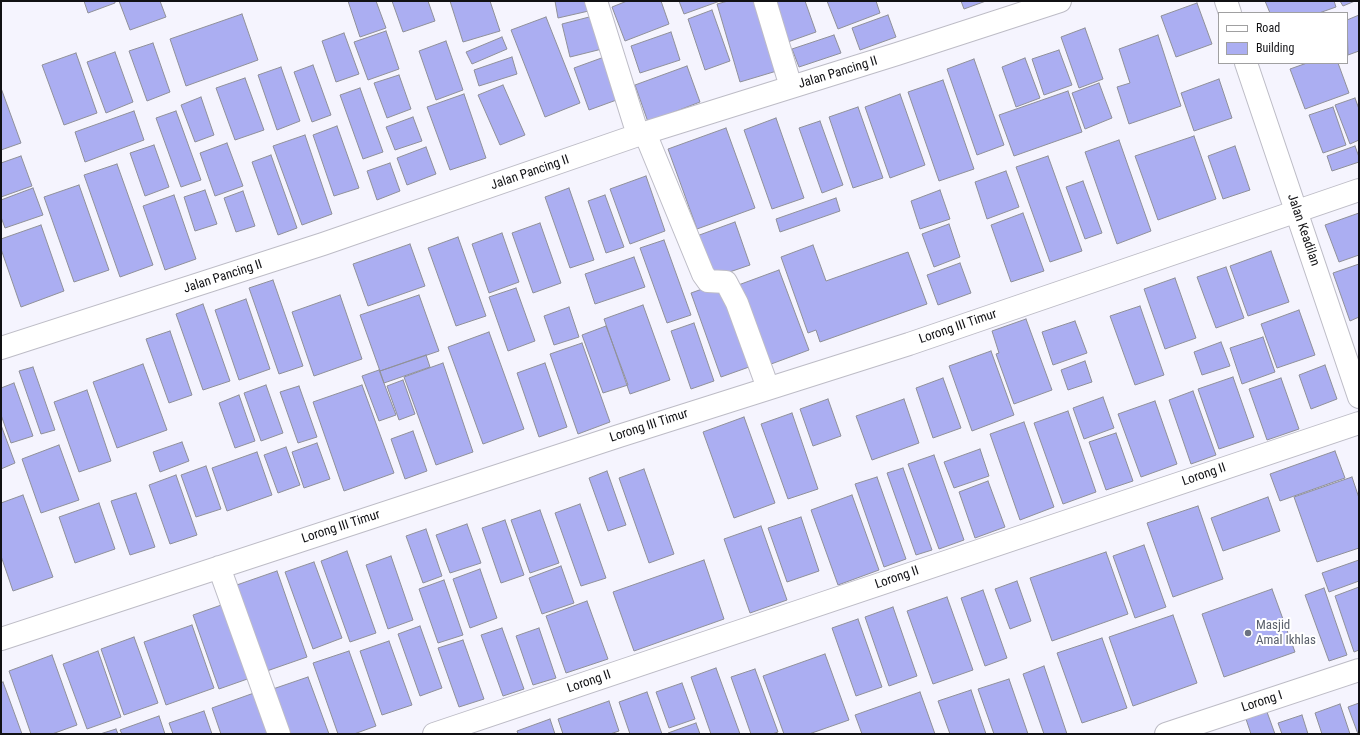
<!DOCTYPE html>
<html>
<head>
<meta charset="utf-8">
<style>
	body { margin:0 }
	#map { position:relative; width:1360px; height:735px; overflow:hidden; background:#f5f4fe; font-family:"Roboto Condensed",sans-serif }
	canvas { display:block }
	.frame { position:absolute; inset:0; border:2px solid #111114; pointer-events:none }
	.legend { position:absolute; left:1218px; top:12px; width:130px; height:52px; box-sizing:border-box; background:#fff; border:1px solid #a0a0a1; margin:0; padding:5px 7px; list-style:none; font-size:12px; color:#111114 }
	.legend li { display:flex; align-items:center; gap:8px; height:20px }
	.legend b { width:20px; border:1px solid #a0a0a1 }
</style>
</head>
<body>
<div id="map">
<canvas width="1360" height="735"></canvas>
<div class="frame"></div>
<ul class="legend">
<li><b style="height:5px;background:#fff"></b>Road</li>
<li><b style="height:11px;background:#abaef2"></b>Building</li>
</ul>
</div>
<script>
const context = document.querySelector('canvas').getContext('2d');
context.lineJoin = 'round';
function paint(path, color) { context.fillStyle = color; context.fill(path, 'evenodd'); }
const shape = rows => new Path2D(rows.map(r => 'M' + r).join(''));
function strokePath(path, color, width, dash) { context.strokeStyle = color; context.lineWidth = width; context.lineCap = dash ? 'butt' : 'round'; context.setLineDash(dash || []); context.stroke(path); }
function label(font, color, halo, rows, align = 'center') {
  context.font = font + ' "Roboto Condensed",sans-serif'; context.lineWidth = 4; context.setLineDash([]); context.textBaseline = 'middle'; context.strokeStyle = halo; context.fillStyle = color; for (const [text, x, y, turn = 0] of rows) {
    context.save(); context.translate(x, y); context.rotate((+turn || 0) * Math.PI / 180); context.textAlign = isNaN(turn) ? turn : align; if (halo) context.strokeText(text, 0, 0); context.fillText(text, 0, 0); context.restore();
  }
}
const building = shape([
	[84,1,115,1,115,3,88,13,84,1],
	[119,1,160,1,166,17,130,30,119,1],
	[348,1,376,1,386,28,360,37,348,1],
	[392,1,428,1,435,21,403,32,392,1],
	[450,1,490,1,500,31,463,42,450,1],
	[555,1,591,1,593,10,558,18,555,1],
	[627,1,661,1,669,24,625,41,612,7,627,1],
	[679,1,720,1,684,14,679,1],
	[728,1,759,1,780,70,740,82,717,4,728,1],
	[770,1,805,1,816,32,785,43,770,1],
	[827,1,876,1,880,13,838,29,827,1],
	[961,1,986,1,964,9,961,1],
	[1265,1,1334,1,1336,7,1319,13,1270,13,1265,1],
	[1340,1,1355,1,1343,6,1340,1],
	[1197,3,1212,44,1176,57,1161,16,1197,3],
	[712,10,730,61,705,70,688,19,712,10],
	[242,14,258,60,186,86,170,39,242,14],
	[597,15,606,48,570,57,562,24,597,15],
	[888,15,896,37,860,50,852,28,888,15],
	[1359,15,1359,51,1348,55,1347,20,1359,15],
	[546,17,580,103,545,117,511,30,546,17],
	[1085,28,1103,79,1079,88,1061,37,1085,28],
	[386,31,399,69,368,80,354,42,386,31],
	[671,32,680,60,640,73,631,46,671,32],
	[344,33,359,74,336,82,322,41,344,33],
	[834,35,841,53,799,67,792,49,834,35],
	[1158,35,1181,106,1129,124,1117,87,1130,83,1119,49,1158,35],
	[502,37,507,49,472,64,466,52,502,37],
	[446,41,463,90,436,100,419,51,446,41],
	[153,43,170,92,147,101,129,51,153,43],
	[1059,50,1072,85,1044,95,1032,59,1059,50],
	[115,52,133,102,106,113,87,62,115,52],
	[76,53,97,113,64,125,42,65,76,53],
	[607,56,622,98,589,110,574,68,607,56],
	[512,57,517,74,479,86,474,70,512,57],
	[1025,58,1040,98,1016,107,1002,67,1025,58],
	[974,59,1004,145,977,155,947,69,974,59],
	[1307,63,1338,63,1349,93,1305,109,1290,69,1307,63],
	[313,65,331,115,312,122,294,72,313,65],
	[687,66,700,102,648,122,635,85,687,66],
	[281,67,300,121,277,130,258,75,281,67],
	[399,75,411,109,387,118,374,83,399,75],
	[245,78,264,130,235,140,216,88,245,78],
	[1219,79,1232,118,1194,131,1181,93,1219,79],
	[943,80,974,169,939,181,908,92,943,80],
	[1099,83,1112,118,1085,129,1072,93,1099,83],
	[503,85,525,135,500,145,478,95,503,85],
	[1,88,21,143,1,150,1,88],
	[360,88,383,152,363,159,340,95,360,88],
	[1068,91,1082,132,1014,156,999,115,1068,91],
	[464,94,486,158,450,170,427,107,464,94],
	[900,94,925,165,890,178,865,107,900,94],
	[201,97,214,135,195,142,181,105,201,97],
	[1355,98,1359,109,1359,140,1350,144,1335,105,1355,98],
	[858,107,883,178,853,188,829,117,858,107],
	[1333,107,1346,145,1323,153,1309,115,1333,107],
	[134,111,144,140,85,162,75,132,134,111],
	[176,111,201,180,181,187,156,118,176,111],
	[413,117,422,141,395,150,386,127,413,117],
	[776,118,804,198,772,209,744,130,776,118],
	[820,121,843,185,822,193,799,128,820,121],
	[337,126,359,188,334,196,313,135,337,126],
	[726,128,755,208,697,229,668,149,726,128],
	[305,135,332,214,302,225,273,146,305,135],
	[1194,136,1216,199,1158,220,1135,156,1194,136],
	[1119,140,1151,231,1117,244,1085,152,1119,140],
	[227,143,243,186,215,196,200,153,227,143],
	[154,145,169,187,145,196,130,153,154,145],
	[1235,146,1250,190,1223,199,1208,156,1235,146],
	[1355,146,1359,157,1359,162,1332,171,1327,156,1355,146],
	[426,147,436,174,407,185,397,158,426,147],
	[271,155,297,228,278,235,252,162,271,155],
	[21,156,32,186,1,197,1,163,21,156],
	[1048,156,1082,251,1050,262,1016,167,1048,156],
	[390,163,400,191,377,200,367,171,390,163],
	[117,164,153,265,120,277,84,175,117,164],
	[1006,171,1019,207,987,219,975,182,1006,171],
	[646,176,665,231,630,244,610,189,646,176],
	[1083,181,1102,233,1085,239,1066,187,1083,181],
	[79,185,109,270,74,282,44,197,79,185],
	[33,188,43,215,5,228,1,217,1,200,33,188],
	[569,188,594,260,570,268,545,197,569,188],
	[205,190,217,224,195,231,184,197,205,190],
	[940,190,950,219,920,229,911,201,940,190],
	[243,191,255,226,236,232,224,198,243,191],
	[174,195,196,259,165,270,143,206,174,195],
	[605,195,624,247,606,253,588,201,605,195],
	[836,198,840,211,780,232,776,219,836,198],
	[1023,213,1044,271,1011,282,991,225,1023,213],
	[1359,213,1359,255,1339,262,1325,225,1359,213],
	[735,222,750,265,709,279,694,237,735,222],
	[540,223,561,283,533,293,512,233,540,223],
	[949,224,960,257,934,267,922,234,949,224],
	[41,225,64,291,21,307,1,249,1,239,41,225],
	[502,233,519,282,489,293,472,244,502,233],
	[458,237,486,316,456,326,428,248,458,237],
	[664,240,691,315,667,323,640,248,664,240],
	[410,244,425,286,368,306,353,264,410,244],
	[813,245,826,281,908,252,927,304,820,342,816,330,808,333,781,257,813,245],
	[1271,251,1289,302,1248,316,1230,266,1271,251],
	[634,257,645,287,595,304,585,274,634,257],
	[960,263,971,293,938,305,927,275,960,263],
	[1359,264,1359,317,1350,321,1333,273,1359,264],
	[1226,267,1244,318,1216,328,1197,277,1226,267],
	[779,270,809,350,763,367,733,287,779,270],
	[1175,278,1196,338,1165,349,1144,289,1175,278],
	[273,280,303,366,279,374,249,288,273,280],
	[719,283,749,367,721,377,691,293,719,283],
	[516,288,535,341,508,351,489,297,516,288],
	[340,295,362,359,314,376,292,312,340,295],
	[419,295,439,351,380,371,360,315,419,295],
	[246,299,270,369,239,380,215,310,246,299],
	[203,304,230,381,203,390,176,314,203,304],
	[643,305,670,380,630,394,604,319,643,305],
	[1140,306,1164,375,1135,385,1110,316,1140,306],
	[569,307,579,337,554,345,544,316,569,307],
	[1299,310,1315,355,1277,368,1261,324,1299,310],
	[1026,319,1052,390,1014,404,996,354,999,353,992,331,1026,319],
	[1075,321,1087,353,1053,365,1042,332,1075,321],
	[694,323,714,381,691,389,671,331,694,323],
	[606,326,628,385,603,393,582,335,606,326],
	[170,331,192,395,169,403,146,339,170,331],
	[489,332,524,429,483,444,448,347,489,332],
	[1263,337,1275,372,1242,384,1230,348,1263,337],
	[1221,342,1230,366,1202,375,1194,352,1221,342],
	[582,343,610,422,578,434,550,354,582,343],
	[991,351,1014,415,972,431,949,366,991,351],
	[426,355,430,367,384,383,380,371,426,355],
	[1085,361,1092,382,1068,390,1061,370,1085,361],
	[443,363,473,452,436,465,404,377,443,363],
	[545,363,567,427,539,437,517,373,545,363],
	[143,364,167,430,117,448,93,382,143,364],
	[1325,365,1337,399,1311,409,1299,375,1325,365],
	[33,367,55,430,41,434,19,371,33,367],
	[379,370,396,415,379,421,362,376,379,370],
	[1233,377,1254,437,1219,449,1198,389,1233,377],
	[943,378,961,428,933,438,916,388,943,378],
	[1281,378,1299,429,1267,440,1249,389,1281,378],
	[403,380,415,414,399,420,387,386,403,380],
	[14,383,33,436,11,443,1,415,1,388,14,383],
	[266,385,283,433,261,441,244,393,266,385],
	[362,385,394,473,344,491,313,402,362,385],
	[299,386,317,437,298,443,280,392,299,386],
	[87,390,111,461,79,472,54,402,87,390],
	[1193,391,1216,455,1191,464,1169,400,1193,391],
	[239,395,255,441,235,448,219,403,239,395],
	[1103,397,1114,428,1084,439,1073,408,1103,397],
	[828,399,841,436,813,446,800,409,828,399],
	[904,399,919,443,872,460,856,416,904,399],
	[1155,401,1177,464,1141,477,1118,414,1155,401],
	[1068,411,1096,492,1063,504,1034,423,1068,411],
	[792,413,818,489,788,499,761,424,792,413],
	[744,417,775,503,734,518,703,432,744,417],
	[1024,422,1054,507,1020,520,990,434,1024,422],
	[1,425,15,463,1,469,1,425],
	[413,431,427,471,405,479,391,439,413,431],
	[1116,433,1133,481,1106,490,1089,442,1116,433],
	[182,442,189,461,160,472,153,452,182,442],
	[317,443,330,479,304,488,292,452,317,443],
	[59,445,79,500,41,513,22,459,59,445],
	[286,447,300,485,278,493,264,455,286,447],
	[980,449,989,476,954,488,944,462,980,449],
	[1335,451,1345,478,1280,501,1270,474,1335,451],
	[257,452,272,495,227,511,212,468,257,452],
	[934,455,964,540,939,549,908,464,934,455],
	[206,466,221,509,196,517,181,475,206,466],
	[903,468,932,550,916,555,887,473,903,468],
	[644,469,674,554,649,563,619,478,644,469],
	[607,471,626,525,608,531,589,478,607,471],
	[176,475,197,535,170,544,149,485,176,475],
	[877,477,906,559,884,567,855,484,877,477],
	[1352,477,1359,498,1359,548,1317,562,1294,497,1352,477],
	[988,481,1005,527,975,538,959,492,988,481],
	[136,493,155,547,130,555,111,501,136,493],
	[23,495,53,577,13,591,1,556,1,503,23,495],
	[852,495,879,570,838,585,811,510,852,495],
	[1268,497,1280,531,1223,551,1211,518,1268,497],
	[99,503,115,549,75,563,59,517,99,503],
	[580,504,606,578,581,586,555,513,580,504],
	[1198,506,1223,579,1173,597,1147,523,1198,506],
	[540,510,559,563,530,573,511,520,540,510],
	[801,517,819,571,787,582,768,528,801,517],
	[505,520,524,575,501,583,482,528,505,520],
	[467,524,481,563,450,573,436,535,467,524],
	[761,526,787,600,750,613,724,539,761,526],
	[426,529,442,576,423,583,406,536,426,529],
	[1144,545,1166,607,1135,618,1113,556,1144,545],
	[347,551,376,633,350,642,321,561,347,551],
	[1106,552,1128,614,1052,641,1030,578,1106,552],
	[391,556,413,620,388,629,366,565,391,556],
	[704,560,724,619,634,651,613,592,704,560],
	[1359,560,1359,581,1329,592,1322,573,1359,560],
	[314,562,342,638,313,649,285,572,314,562],
	[561,566,574,603,542,614,529,578,561,566],
	[480,569,497,618,470,628,453,579,480,569],
	[277,571,307,657,261,673,231,587,277,571],
	[444,580,463,635,438,643,419,589,444,580],
	[1017,581,1031,621,1010,629,995,589,1017,581],
	[1359,587,1359,650,1354,652,1335,596,1359,587],
	[1324,588,1347,655,1329,661,1305,595,1324,588],
	[1272,589,1295,652,1224,677,1202,614,1272,589],
	[983,590,1007,658,985,666,961,598,983,590],
	[947,597,973,670,933,684,907,611,947,597],
	[587,601,608,659,566,673,546,616,587,601],
	[227,603,253,677,219,689,193,615,227,603],
	[893,607,917,676,889,686,865,617,893,607],
	[1173,615,1197,683,1133,706,1109,637,1173,615],
	[858,619,882,687,856,696,832,628,858,619],
	[192,625,214,688,166,705,144,642,192,625],
	[420,626,442,688,420,696,398,634,420,626],
	[502,628,524,689,503,696,481,635,502,628],
	[539,628,556,678,533,685,516,636,539,628],
	[134,637,158,703,124,715,101,649,134,637],
	[1102,638,1127,708,1082,723,1057,653,1102,638],
	[463,640,484,699,459,707,438,648,463,640],
	[389,641,412,705,382,715,360,651,389,641],
	[98,651,121,717,87,729,63,664,98,651],
	[349,651,376,726,354,734,338,734,313,663,349,651],
	[825,654,849,720,809,734,784,734,763,676,825,654],
	[52,655,77,725,52,734,31,734,9,671,52,655],
	[1044,666,1067,734,1044,734,1023,674,1044,666],
	[716,668,740,734,711,734,691,677,716,668],
	[755,669,778,732,772,734,751,734,731,677,755,669],
	[308,677,329,734,285,734,270,690,308,677],
	[1009,679,1028,734,994,734,978,689,1009,679],
	[3,682,22,734,1,734,1,683,3,682],
	[682,683,695,719,669,728,656,692,682,683],
	[971,690,986,734,950,734,938,701,971,690],
	[647,692,662,734,630,734,619,702,647,692],
	[920,692,935,734,862,734,855,715,920,692],
	[254,693,268,734,221,734,212,708,254,693],
	[609,701,619,731,610,734,563,734,558,719,609,701],
	[1359,703,1359,734,1358,734,1348,707,1359,703],
	[1340,704,1350,734,1322,734,1315,713,1340,704],
	[204,711,212,734,173,734,169,723,204,711],
	[1267,712,1275,734,1251,734,1246,719,1267,712],
	[1302,715,1308,734,1282,734,1278,723,1302,715],
	[159,716,165,734,122,734,120,730,159,716],
	[550,719,555,734,518,734,517,731,550,719],
	[696,723,700,734,669,734,668,733,696,723],
	[116,729,118,734,100,734,116,729]
]);
paint(building, '#abaef2');
strokePath(building, '#8f9099', 1);
const minor = shape([
	[596,1,638,135],
	[765,1,791,87],
	[1226,1,1230,13],
	[1246,63,1359,397],
	[645,133,703,274,708,281,726,282,737,303,768,388],
	[1,348,323,244,638,135,897,54,1060,1],
	[219,567,279,734],
	[1,639,619,436,909,344,1359,190],
	[434,734,1359,423],
	[1166,734,1359,670]
]);
strokePath(minor, '#bdbcc6', 24);
strokePath(minor, '#fff', 22);
for (const [x, y, r, color] of [
	[1248,633,4,"#6b7280"]
]) { const dot = new Path2D(); dot.arc(x, y, r, 0, 2 * Math.PI); context.fillStyle = color; context.fill(dot); strokePath(dot, '#fff', 1.5); }
label('13px', '#111114', '#fff', [
	["Jalan Pancing II",838,73,-17],
	["Jalan Pancing II",530,173,-19],
	["Jalan Keadilan",1303,230,71],
	["Jalan Pancing II",223,277,-18],
	["Lorong III Timur",958,327,-19],
	["Lorong III Timur",649,426,-18],
	["Lorong II",1204,475,-19],
	["Lorong III Timur",341,527,-18],
	["Lorong II",897,578,-19],
	["Lorong II",589,682,-19],
	["Lorong I",1262,702,-18]
]);
label('13px', '#5b616d', '#fff', [
	["Masjid",1256,626],
	["Amal Ikhlas",1256,641]
], 'left');
</script>
</body>
</html>
